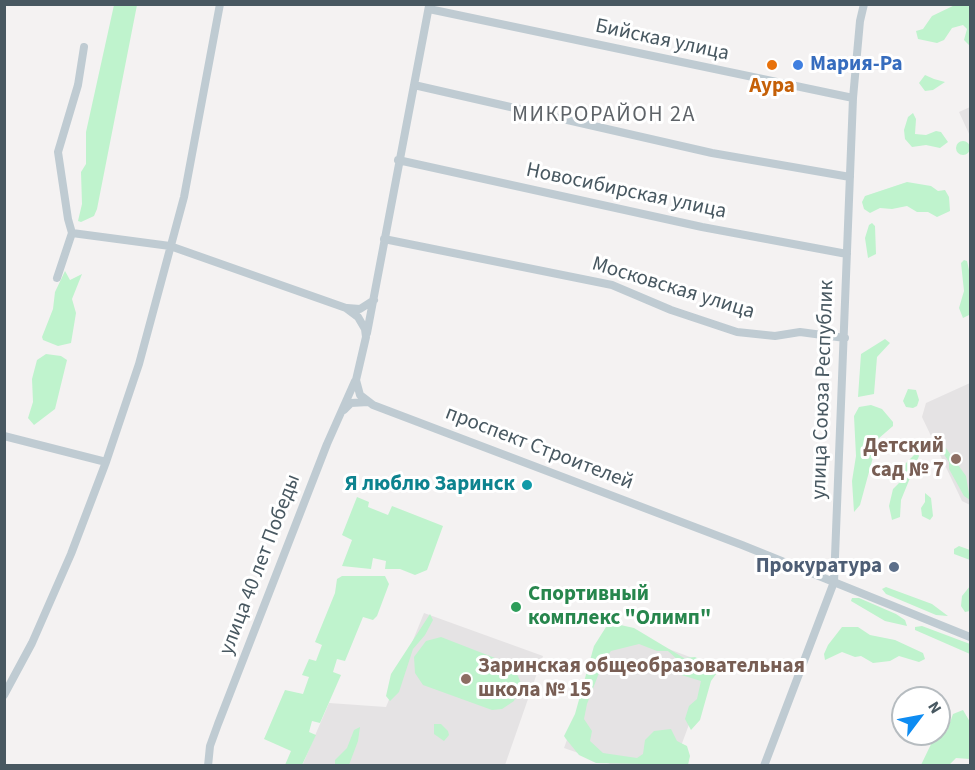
<!DOCTYPE html>
<html>
<head>
<meta charset="utf-8">
<style>
	body { margin:0 }
	#map { position:relative; width:975px; height:770px; overflow:hidden; background:#f4f2f2; font-family:"Source Sans 3",sans-serif }
	canvas { display:block }
	.frame { position:absolute; inset:0; border:6px solid #485861; pointer-events:none }
	.north { position:absolute; left:891px; top:686px; width:60px; height:60px; box-sizing:border-box; background:#fff; border:2px solid #b6bcc0; border-radius:50%; rotate:58deg; font-size:16px; font-weight:700; line-height:24px; text-align:center; color:#485861 }
	.north::after { content:''; display:block; margin:auto; width:21px; height:27px; background:#0e8cf2; clip-path:polygon(50% 0,100% 100%,50% 72%,0 100%) }
</style>
</head>
<body>
<div id="map">
<canvas width="975" height="770"></canvas>
<div class="frame"></div>
<div class="north">N</div>
</div>
<script>
const context = document.querySelector('canvas').getContext('2d');
context.lineJoin = 'round';
function paint(path, color) { context.fillStyle = color; context.fill(path, 'evenodd'); }
const shape = rows => new Path2D(rows.map(r => 'M' + r).join(''));
function strokePath(path, color, width, dash) { context.strokeStyle = color; context.lineWidth = width; context.lineCap = dash ? 'butt' : 'round'; context.setLineDash(dash || []); context.stroke(path); }
function label(font, color, halo, rows, align = 'center') {
  context.font = font + ' "Source Sans 3",sans-serif'; context.lineWidth = 6; context.setLineDash([]); context.textBaseline = 'middle'; context.strokeStyle = halo; context.fillStyle = color; for (const [text, x, y, turn = 0] of rows) {
    context.save(); context.translate(x, y); context.rotate((+turn || 0) * Math.PI / 180); context.textAlign = isNaN(turn) ? turn : align; if (halo) context.strokeText(text, 0, 0); context.fillText(text, 0, 0); context.restore();
  }
}
paint(shape([
	[970,107,970,136,959,112],
	[970,383,970,505,962,501,922,417,926,403],
	[424,613,543,656,505,765,302,766,329,703,386,707],
	[608,626,711,665,674,765,613,765,564,748]
]), '#e5e3e4');
paint(shape([
	[957,4,970,5,970,46,964,40,967,29,963,25,952,28,944,40,937,43,918,39,916,31,923,29,932,16],
	[114,5,137,5,97,209,94,216,81,222,78,221,82,204,81,172,86,164,86,132],
	[925,75,934,79,945,82,933,90,925,91,919,83],
	[913,113,916,119,915,134,926,135,936,131,941,132,948,142,940,148,926,145,912,147,905,139,904,130,908,117],
	'956 148a7 7 0 1 1 14 0a7 7 0 1 1-14 0Z',
	[907,182,931,186,938,191,945,190,949,197,950,211,937,217,928,212,917,212,907,206,892,209,880,208,870,213,864,209,862,202,865,196],
	[872,223,875,226,876,254,868,258,865,238,869,225],
	[964,260,967,261,969,270,969,315,963,318,959,308,964,291,961,263],
	[65,271,70,280,82,274,72,299,76,313,71,343,58,346,43,340,42,337,53,309,55,292],
	[885,339,890,343,877,357,874,394,858,397,861,354],
	[46,354,61,356,67,360,55,409,34,425,28,418,33,402,32,379,37,360],
	[908,389,916,390,919,400,917,406,913,408,906,407,903,401],
	[871,405,882,409,893,422,893,426,878,439,860,505,854,512,852,481,856,456,854,416,859,407],
	[943,444,966,476,970,500,964,496,949,469,949,462,941,450],
	[917,452,919,456,901,500,900,517,892,520,889,506,893,489,899,483,906,463],
	[925,493,931,498,933,516,930,520,922,516,921,508,925,502],
	[357,497,369,502,368,507,388,515,392,506,443,526,427,570,415,575,400,569,385,569,386,561,373,558,371,569,342,566,352,540,342,535],
	[959,546,970,550,970,560,954,554,954,549],
	[342,576,385,576,389,584,377,616,373,620,363,617,345,661,337,659,333,672,341,675,320,723,312,721,309,732,316,735,302,765,285,765,291,751,264,739,285,690,303,694,309,677,302,675,309,659,316,661,322,645,315,642,335,593,337,579],
	[970,586,970,611,965,612,961,606,962,596],
	[886,587,932,604,948,616,936,615,886,594,882,589],
	[852,598,859,598,896,614,905,620,907,626,885,621,851,601],
	[430,614,433,620,425,635,413,649,399,692,390,701,386,696,391,674],
	[616,624,634,628,684,658,695,657,707,663,713,660,719,670,711,681,700,720,691,730,685,719,689,706,697,699,701,681,678,674,674,668,679,661,668,651,657,651,639,644,611,651,604,660,587,704,584,719,592,731,590,741,603,753,637,758,643,754,645,740,654,731,671,729,677,741,687,746,690,756,688,765,596,763,579,755,566,739,564,736,575,714,594,646,606,627],
	[922,626,970,644,970,654,915,630,915,627],
	[842,627,858,627,870,635,895,640,923,653,925,659,919,662,899,656,890,661,873,663,861,656,855,657,842,652,825,660,824,654,828,645],
	[441,637,513,665,521,683,514,701,502,709,492,710,423,685,415,673,414,657,426,641],
	[963,710,970,722,970,759,956,758,949,765,921,765,934,738,947,731,953,714],
	[434,724,441,724,448,731,449,735,444,741,434,734],
	[360,727,358,741,349,765,335,765,335,760,347,748,354,730]
]), '#bff3cd');
strokePath(shape([
	[429,9,853,98],
	[84,47,78,85,58,152,68,219,72,233,170,246,346,308,358,317,365,329,366,337,356,380,360,395,373,405,742,545,970,637],
	[414,85,712,153,850,177],
	[398,160,702,227,847,254],
	[384,239,612,285,671,310,737,332,775,336,800,332,845,338],
	[57,278,72,233],
	[347,308,360,309,374,300],
	[367,333,429,6],
	[344,410,351,403,368,402],
	[4,436,106,462],
	[4,695,32,643,71,554,106,462,139,364,184,197,220,4],
	[208,766,210,746,218,724,327,444,355,381],
	[764,766,834,582,853,98,860,21,864,4]
]), '#bfcbd2', 8);
for (const [x, y, r, color] of [
	[772,65,6,"#e8710a"],
	[798,65,6,"#3f7fe0"],
	[956,459,6,"#8d6e63"],
	[527,485,6,"#0f9aa8"],
	[894,567,6,"#5c6f8a"],
	[516,607,6,"#2e9e5b"],
	[466,679,6,"#8d6e63"]
]) { const dot = new Path2D(); dot.arc(x, y, r, 0, 2 * Math.PI); context.fillStyle = color; context.fill(dot); strokePath(dot, '#fff', 2); }
label('21px', '#485861', '#fff', [
	["Бийская улица",662,41,12],
	["Новосибирская улица",626,192,12],
	["Московская улица",673,289,17],
	["улица Союза Республик",824,390,-88],
	["проспект Строителей",539,449,21],
	["улица 40 лет Победы",261,565,-69]
]);
label('bold 21px', '#366cbe', '#fff', [
	["Мария-Ра",810,65]
], 'left');
label('bold 21px', '#c56008', '#fff', [
	["Аура",772,87]
]);
label('bold 21px', '#785e54', '#fff', [
	["Детский",944,447],
	["сад № 7",944,471],
	["Заринская общеобразовательная",478,667,"left"],
	["школа № 15",478,691,"left"]
], 'right');
label('bold 21px', '#0d838f', '#fff', [
	["Я люблю Заринск",515,485]
], 'right');
label('bold 21px', '#4e5e75', '#fff', [
	["Прокуратура",882,567]
], 'right');
label('bold 21px', '#27864d', '#fff', [
	["Спортивный",528,595],
	["комплекс \"Олимп\"",528,619]
], 'left');
context.letterSpacing = '1.5px';
label('22px', '#5e6368', '#fff', [
	["МИКРОРАЙОН 2А",604,116]
]);
context.letterSpacing = '0px';
</script>
</body>
</html>
